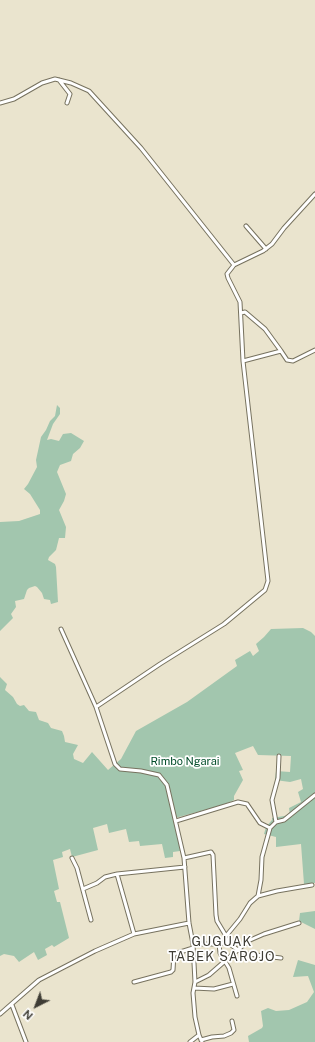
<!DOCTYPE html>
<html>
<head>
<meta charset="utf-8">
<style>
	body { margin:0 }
	#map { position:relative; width:315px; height:1042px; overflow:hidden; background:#eae4ce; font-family:"Public Sans",sans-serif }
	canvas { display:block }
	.north { position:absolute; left:16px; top:986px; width:40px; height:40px; -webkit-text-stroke:3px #fff; paint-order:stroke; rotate:222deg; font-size:11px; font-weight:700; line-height:16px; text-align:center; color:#3e3c34 }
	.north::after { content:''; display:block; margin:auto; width:14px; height:18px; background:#3e3c34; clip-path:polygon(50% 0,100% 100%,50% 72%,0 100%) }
</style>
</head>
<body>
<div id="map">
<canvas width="315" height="1042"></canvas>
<div class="north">N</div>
</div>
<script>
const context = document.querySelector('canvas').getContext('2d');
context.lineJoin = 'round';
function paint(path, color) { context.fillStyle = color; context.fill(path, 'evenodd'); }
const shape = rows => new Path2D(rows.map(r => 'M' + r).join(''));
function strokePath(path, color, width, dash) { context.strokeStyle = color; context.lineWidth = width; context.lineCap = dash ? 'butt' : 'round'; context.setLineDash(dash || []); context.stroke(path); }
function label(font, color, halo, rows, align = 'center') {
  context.font = font + ' "Public Sans",sans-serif'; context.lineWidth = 3.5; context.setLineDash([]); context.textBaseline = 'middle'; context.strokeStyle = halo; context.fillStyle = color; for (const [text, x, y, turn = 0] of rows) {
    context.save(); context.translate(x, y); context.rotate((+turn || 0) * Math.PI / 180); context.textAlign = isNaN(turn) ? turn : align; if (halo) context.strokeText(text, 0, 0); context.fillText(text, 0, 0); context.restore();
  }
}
paint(shape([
	[57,405,60,408,60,414,53,424,47,440,51,439,59,441,63,434,71,433,84,441,80,448,73,454,71,461,60,465,57,472,66,494,64,501,59,510,66,527,65,538,59,538,56,550,49,557,48,560,55,564,56,567,58,602,51,604,50,600,44,599,42,593,37,587,35,586,29,588,27,590,24,599,15,601,16,607,11,614,13,618,0,631,0,522,19,521,40,514,40,510,30,494,24,489,28,484,37,467,36,460,41,437,46,430,50,421,55,416],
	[303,628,311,632,315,636,315,883,304,884,301,844,276,847,276,837,264,834,266,827,272,820,272,818,290,815,289,808,301,802,298,792,303,789,301,779,290,782,275,780,276,771,290,772,291,756,258,755,253,746,235,753,243,770,239,771,243,780,234,796,234,800,223,805,175,818,180,851,173,852,173,857,165,858,162,844,140,846,139,841,129,842,126,829,109,833,107,824,93,828,98,850,72,857,70,849,62,852,63,857,53,860,59,889,54,891,57,902,60,902,69,938,54,947,52,945,45,949,47,955,38,960,34,952,19,962,14,956,4,954,0,956,0,677,7,684,5,690,13,697,17,704,20,706,24,705,29,711,36,712,39,720,48,723,51,728,62,731,64,736,65,742,78,745,73,754,74,759,83,763,92,752,108,770,121,759,136,731,187,702,237,666,235,660,250,651,253,656,259,651,256,644,264,637,271,629],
	[315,911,315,929,299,921,300,913],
	[298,960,315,965,315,1042,249,1042,248,1036,262,1028,263,1026,261,1011,268,1008,276,1011,289,1010,307,1002,314,992,308,976,293,977]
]), '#a2c6ae');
const minor = shape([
	[59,80,70,94,67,103],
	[0,103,14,99,42,83,55,79,71,83,89,91,141,148,234,265],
	[246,226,266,249],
	[241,313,245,312,265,329,281,351],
	[243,361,281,351,287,360,293,361,315,350],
	[61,629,96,707,115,764,120,769,141,771,159,775,167,785,184,858,189,923,193,944,195,982,193,993,195,1017,199,1035,202,1042],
	[96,707,160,664,224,624,265,590,268,581,243,361,240,302,228,278,227,274,234,265,263,251,272,244,284,228,315,194],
	[176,821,238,802,247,804,260,823,270,828],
	[276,822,272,800,278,778,279,756],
	[72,858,77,868,91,920],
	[184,858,211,852,213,855,216,915,217,921,226,936],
	[117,874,134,934],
	[83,889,97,883,105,877,117,874,185,867],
	[258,896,261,880,262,857,270,828,276,822,284,820,315,795],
	[227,942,238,950,248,954,281,958],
	[193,944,219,944,227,942,226,936,240,919,250,903,258,896,277,891,312,885],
	[219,944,220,953,229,968,237,996],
	[134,982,171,972,173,970,174,954,193,948],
	[195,982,209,975,248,941,264,934,299,923],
	[194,988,214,989,233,984],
	[12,1005,26,1042],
	[0,1014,39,980,95,951,134,934,189,923],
	[201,1040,212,1037,224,1036,231,1033,234,1030,232,1021],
	[190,1042,199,1035]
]);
strokePath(minor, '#77725f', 5);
strokePath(minor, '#fff', 3);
label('11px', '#004c29', '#fff', [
	["Rimbo Ngarai",185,762]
]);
context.letterSpacing = '1px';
label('13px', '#3e3c34', '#fff', [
	["GUGUAK",222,942],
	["TABEK SAROJO",222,957]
]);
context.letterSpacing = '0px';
</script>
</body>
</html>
